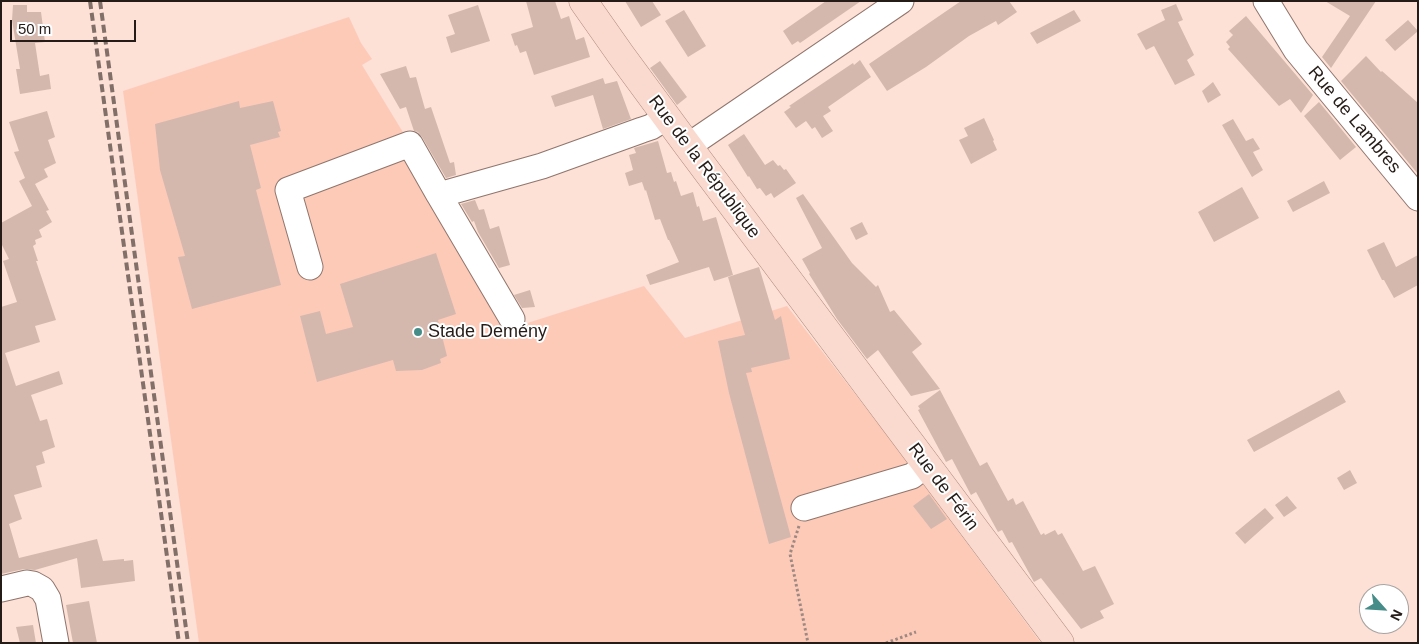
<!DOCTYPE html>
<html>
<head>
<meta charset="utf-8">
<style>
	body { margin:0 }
	#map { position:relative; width:1419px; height:644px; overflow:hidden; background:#fde0d6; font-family:Arial,sans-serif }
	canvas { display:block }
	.frame { position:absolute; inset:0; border:2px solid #251b17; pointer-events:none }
	.north { position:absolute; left:1359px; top:584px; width:50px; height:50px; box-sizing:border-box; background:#fff; border:1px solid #a8a4a2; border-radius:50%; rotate:116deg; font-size:14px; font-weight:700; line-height:20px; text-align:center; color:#251b17 }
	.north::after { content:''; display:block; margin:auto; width:18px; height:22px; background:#468d89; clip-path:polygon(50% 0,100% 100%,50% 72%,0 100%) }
	.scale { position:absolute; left:10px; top:20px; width:126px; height:22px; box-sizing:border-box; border:2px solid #251b17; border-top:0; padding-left:6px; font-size:15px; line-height:18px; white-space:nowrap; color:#251b17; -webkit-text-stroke:4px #fff; paint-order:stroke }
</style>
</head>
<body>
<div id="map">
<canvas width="1419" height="644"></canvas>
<div class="frame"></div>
<div class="north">N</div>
<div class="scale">50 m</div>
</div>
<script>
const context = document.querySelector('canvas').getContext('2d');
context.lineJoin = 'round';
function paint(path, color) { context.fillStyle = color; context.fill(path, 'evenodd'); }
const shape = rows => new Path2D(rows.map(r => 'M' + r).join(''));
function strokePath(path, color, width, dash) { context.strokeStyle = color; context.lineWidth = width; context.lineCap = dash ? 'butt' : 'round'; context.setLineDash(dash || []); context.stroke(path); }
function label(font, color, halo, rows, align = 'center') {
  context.font = font + ' Arial,sans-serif'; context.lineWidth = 4; context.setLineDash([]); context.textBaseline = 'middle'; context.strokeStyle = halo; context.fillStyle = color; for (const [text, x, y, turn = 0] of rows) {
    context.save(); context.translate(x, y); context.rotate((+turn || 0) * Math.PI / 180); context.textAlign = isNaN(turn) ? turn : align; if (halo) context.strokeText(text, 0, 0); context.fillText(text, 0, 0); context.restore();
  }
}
paint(shape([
	[349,17,361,43,372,59,362,65,440,193,518,326,644,286,685,338,787,306,883,430,1041,643,199,643,123,91]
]), '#fecab8');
paint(shape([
	[526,1,555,1,561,19,569,16,576,40,584,37,590,57,534,75,526,51,520,53,517,45,515,46,511,34,533,27],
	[625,1,652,1,661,15,641,27],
	[826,1,861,1,800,43,798,41,792,45,783,31],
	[961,1,1009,1,1017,12,998,25,996,21,969,36,926,67,887,91,869,64],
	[1325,1,1376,1,1331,68,1322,57,1350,16],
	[1176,4,1183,20,1178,22,1194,55,1187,60,1195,75,1175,85,1154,46,1146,50,1137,34,1165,20,1161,10],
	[13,5,27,5,27,12,41,12,45,42,35,43,40,76,49,74,51,89,20,94,16,69,20,69,12,20],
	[478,5,490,41,451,53,446,37,455,34,448,15],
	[684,10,706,46,688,57,665,21],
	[1074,10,1081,21,1037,44,1030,33],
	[1246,16,1313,95,1301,113,1290,99,1279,106,1228,49,1230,47,1226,42,1233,35,1229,31],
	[1408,20,1418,31,1395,51,1385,40],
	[1366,56,1381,72,1382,71,1418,103,1418,174,1341,81],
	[860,60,871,77,828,107,831,111,823,116,833,131,822,138,815,127,812,129,806,121,796,128,784,112,791,107,789,106,853,63,854,65],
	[660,61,687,97,677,105,650,68],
	[406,66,410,78,416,77,425,109,431,107,450,163,454,162,456,175,446,178,422,137,418,132,414,131,406,107,400,109,380,74],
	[603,78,605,84,617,81,631,119,603,129,593,95,555,107,551,96],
	[1213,82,1221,95,1208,103,1202,91],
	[239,101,240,108,273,101,281,131,278,132,280,137,250,145,261,188,256,190,281,285,192,309,178,257,185,256,160,170,155,124],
	[1319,102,1356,147,1340,160,1304,116],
	[47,111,55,137,48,140,56,163,44,169,48,177,35,184,49,210,46,211,52,222,39,230,42,237,35,240,36,244,33,246,38,261,36,261,56,320,35,326,40,342,5,353,16,386,59,371,63,384,31,395,40,421,47,419,55,447,42,452,45,463,36,466,42,487,14,495,22,519,9,524,19,558,97,539,103,561,124,559,124,561,133,560,135,581,81,588,77,558,35,570,24,569,1,574,1,307,17,302,3,261,9,259,1,243,1,223,32,206,19,181,25,178,14,152,19,151,9,122],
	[984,118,994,140,993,141,997,150,971,164,959,140,968,136,964,128],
	[1233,119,1246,141,1253,138,1260,149,1253,152,1263,170,1252,177,1222,125],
	[744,134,765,165,773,160,778,166,780,165,784,170,786,169,796,183,774,198,771,193,766,196,760,188,757,189,749,176,748,177,728,145],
	[658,141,667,173,671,172,674,182,676,181,681,196,693,192,697,207,699,206,703,221,716,217,733,275,714,281,709,267,650,285,646,275,679,262,669,240,668,240,660,219,655,220,646,190,645,191,642,182,629,186,625,173,633,170,629,155,636,153,634,148],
	[1324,181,1330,193,1293,212,1287,201],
	[1242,187,1259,218,1214,242,1198,212],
	[803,194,852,263,876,287,878,285,890,312,894,310,922,344,912,352,940,389,911,396,878,350,867,359,837,319,809,274,810,273,802,259,822,248,796,198],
	[475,200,479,210,484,209,490,229,499,226,510,265,499,268,478,232,474,221,472,222,461,204],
	[862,222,868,234,856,240,850,228],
	[1384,242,1396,267,1418,255,1418,285,1394,298,1384,280,1382,280,1367,250],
	[436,253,456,314,438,320,447,356,440,359,441,363,422,370,396,371,393,360,317,382,300,316,320,311,326,334,353,327,340,284],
	[759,267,775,320,781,316,790,359,751,368,752,372,746,373,791,537,769,544,729,393,718,341,745,335,728,277],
	[530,290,535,307,522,308,514,295],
	[940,390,980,466,987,462,1008,501,1013,498,1016,505,1023,501,1041,535,1044,533,1045,535,1055,530,1058,535,1062,533,1083,571,1095,566,1114,604,1100,611,1104,618,1081,629,1041,578,1034,582,1012,542,1009,543,1002,530,998,532,976,492,971,495,952,459,946,462,918,410,920,409,918,406],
	[1339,390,1346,402,1254,452,1247,440],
	[1350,470,1357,483,1344,490,1337,478],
	[929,494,947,519,931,529,913,506],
	[1287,496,1297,508,1284,517,1275,505],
	[1265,508,1274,518,1245,544,1235,533],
	[89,601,97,643,73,643,66,605],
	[33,625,36,643,20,643,16,627]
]), '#d4b8ae');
const minor = shape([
	[1266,1,1296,50,1418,198],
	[688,146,901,1],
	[439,195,512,319],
	[310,267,288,190,410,144,439,195,542,166,642,130,651,127,667,117],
	[804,508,912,476,926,465],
	[1,589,27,583,33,584,42,589,48,599,56,643]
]);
const major = shape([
	[583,1,621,55,688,146,1060,643]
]);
strokePath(minor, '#8f756c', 27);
strokePath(major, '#ae887a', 29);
strokePath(shape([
	[799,526,790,554,808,643],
	[886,643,916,632]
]), '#9e8982', 3, [2.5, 2.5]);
strokePath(minor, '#fff', 25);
strokePath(major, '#fadacf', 28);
strokePath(shape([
	[90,1,179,643],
	[100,1,188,643]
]), '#816f68', 4, [8, 4]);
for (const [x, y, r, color] of [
	[418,332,5,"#468d89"]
]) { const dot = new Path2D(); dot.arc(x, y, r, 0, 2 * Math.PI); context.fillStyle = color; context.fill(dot); strokePath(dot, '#fff', 2); }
label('18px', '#251b17', '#fff', [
	["Rue de Lambres",1354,120,50],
	["Rue de la République",704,167,53],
	["Rue de Férin",943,487,53]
]);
label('18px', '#251b17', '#fff', [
	["Stade Demény",428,332]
], 'left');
</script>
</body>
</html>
